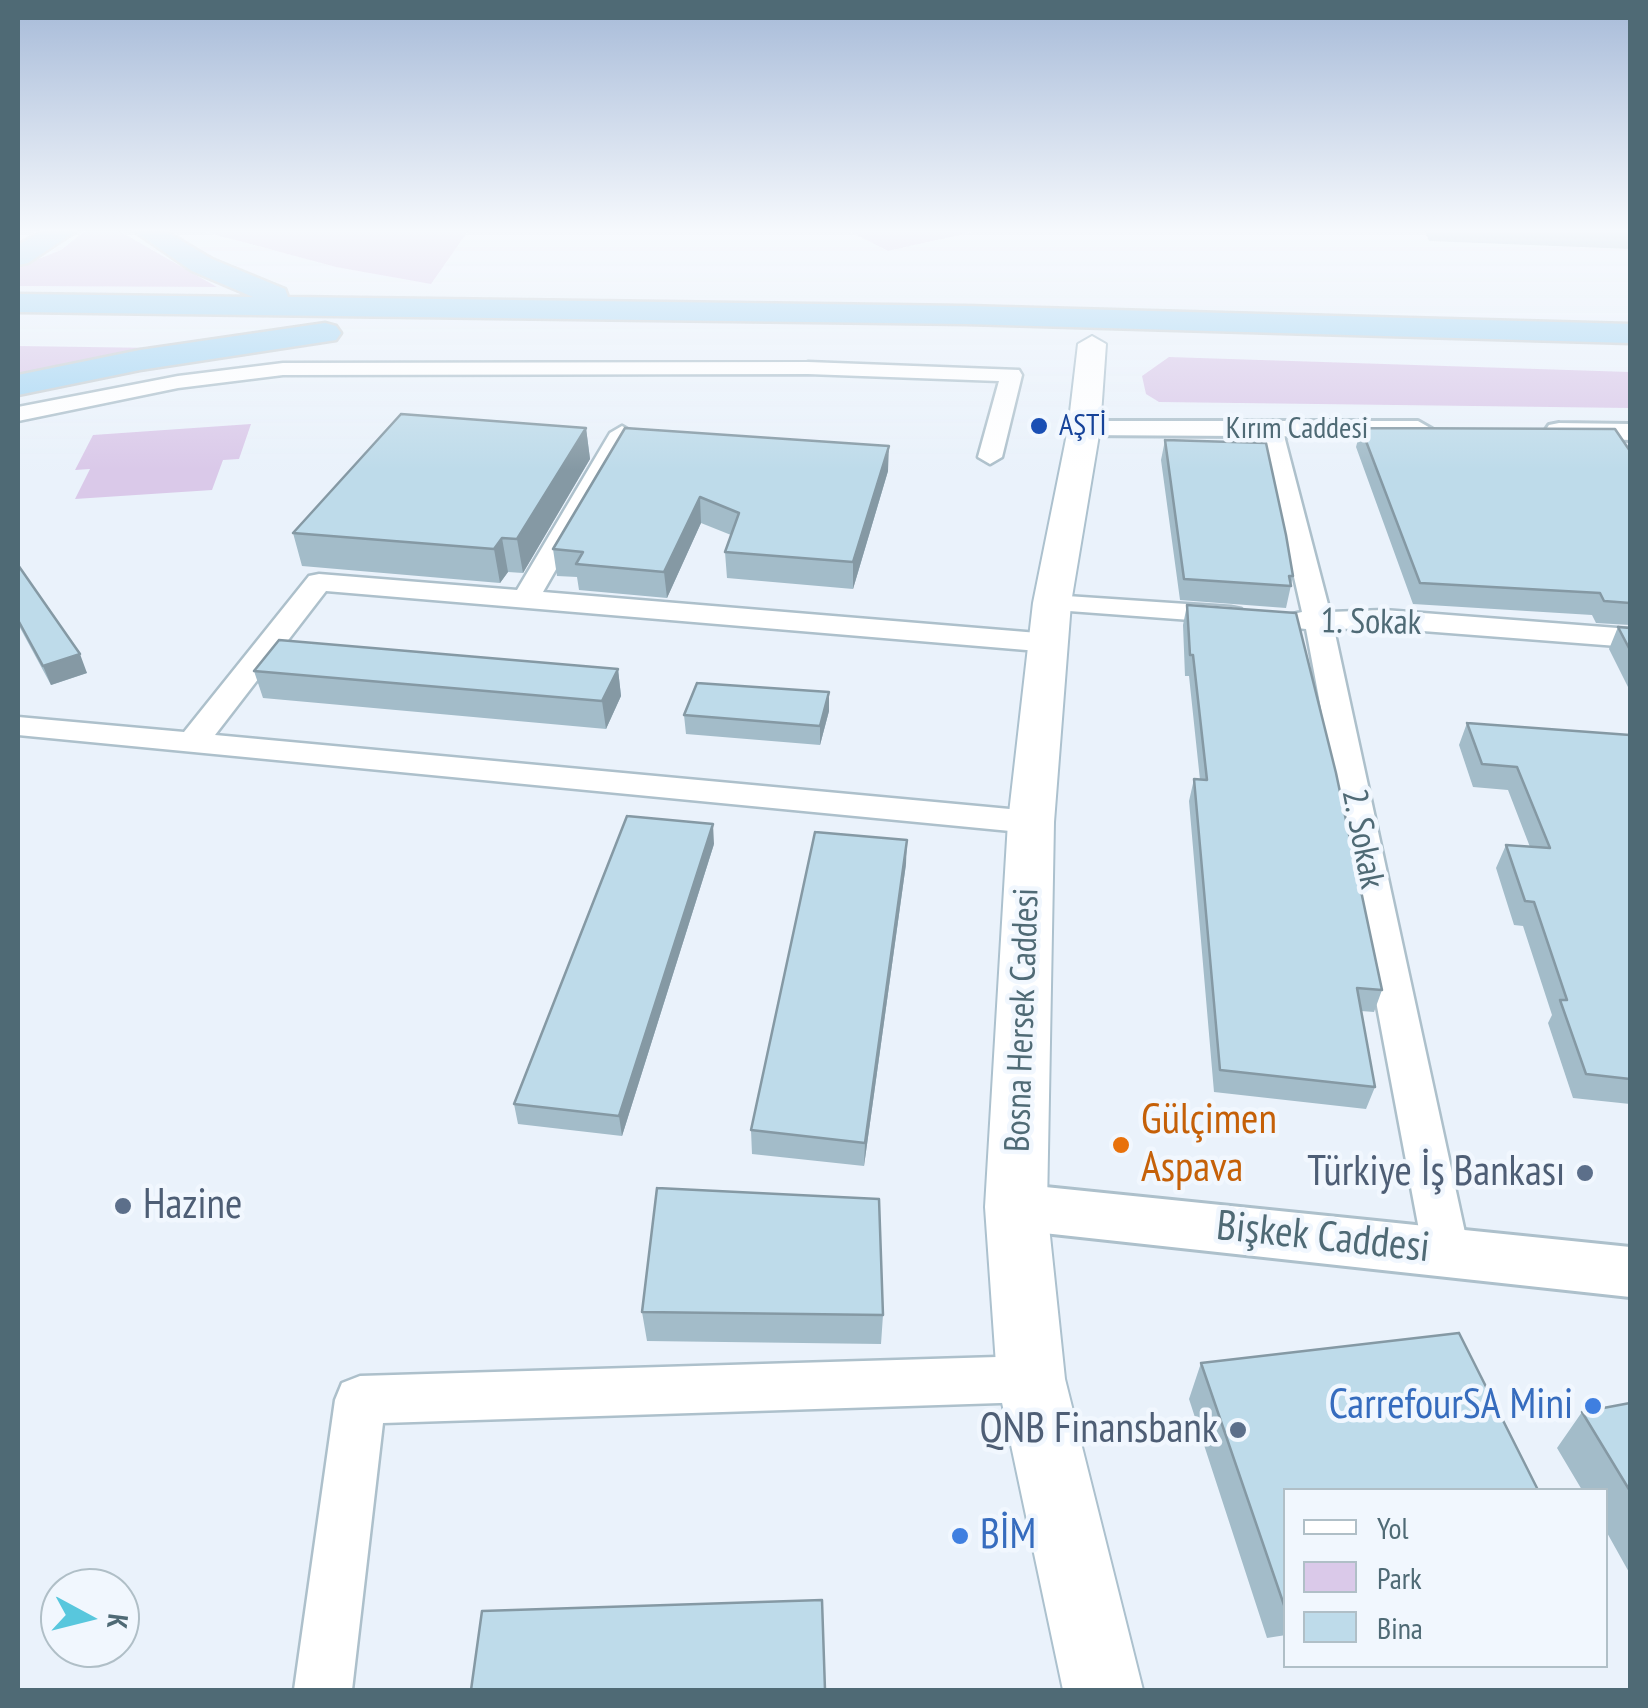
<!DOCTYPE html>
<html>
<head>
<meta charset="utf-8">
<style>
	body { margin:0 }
	#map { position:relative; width:1648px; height:1708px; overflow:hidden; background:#eaf2fb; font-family:"PT Sans Narrow",sans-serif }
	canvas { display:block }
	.frame { position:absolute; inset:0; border:20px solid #4f6a75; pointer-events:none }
	.legend { position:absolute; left:1283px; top:1488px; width:325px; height:180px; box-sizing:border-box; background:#f1f7fe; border:2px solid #b0bfc7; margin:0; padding:12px 18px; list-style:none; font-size:30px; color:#4f6a75 }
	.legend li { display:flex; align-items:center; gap:20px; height:50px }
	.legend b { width:50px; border:2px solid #b0bfc7 }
	.north { position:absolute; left:40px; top:1568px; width:100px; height:100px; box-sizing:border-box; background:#f1f7fe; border:2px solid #b0bfc7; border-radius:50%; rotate:97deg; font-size:28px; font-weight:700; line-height:40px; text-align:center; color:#4f6a75 }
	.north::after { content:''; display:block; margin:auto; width:35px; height:45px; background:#58c7dd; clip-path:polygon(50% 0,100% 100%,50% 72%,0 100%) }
</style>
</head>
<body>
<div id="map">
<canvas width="1648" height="1708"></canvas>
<div class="frame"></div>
<ul class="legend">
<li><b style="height:12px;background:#fff"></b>Yol</li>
<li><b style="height:28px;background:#dac9e9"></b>Park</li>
<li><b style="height:28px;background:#bedbea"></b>Bina</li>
</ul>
<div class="north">K</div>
</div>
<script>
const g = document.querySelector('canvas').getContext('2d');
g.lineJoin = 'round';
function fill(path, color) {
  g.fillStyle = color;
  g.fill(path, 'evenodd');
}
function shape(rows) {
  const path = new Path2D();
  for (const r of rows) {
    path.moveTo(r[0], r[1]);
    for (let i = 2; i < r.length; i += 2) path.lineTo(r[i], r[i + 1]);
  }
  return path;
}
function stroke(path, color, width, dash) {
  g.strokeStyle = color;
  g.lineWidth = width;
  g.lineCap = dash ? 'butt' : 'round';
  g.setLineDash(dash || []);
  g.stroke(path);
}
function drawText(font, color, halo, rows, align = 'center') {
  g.font = font + ' "PT Sans Narrow",sans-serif';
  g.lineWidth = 9;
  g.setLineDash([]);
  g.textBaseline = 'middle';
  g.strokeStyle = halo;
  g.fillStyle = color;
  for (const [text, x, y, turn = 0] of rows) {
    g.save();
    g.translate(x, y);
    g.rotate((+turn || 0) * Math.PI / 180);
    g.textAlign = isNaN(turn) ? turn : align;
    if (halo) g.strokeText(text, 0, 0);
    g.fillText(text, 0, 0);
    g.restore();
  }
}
fill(shape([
	[85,231,119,231,217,287,18,286,18,267,61,250],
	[202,231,468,231,431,284,336,267],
	[849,231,976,231,888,251],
	[18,346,157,348,18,376],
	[1169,357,1630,372,1630,408,1159,402,1146,394,1142,376],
	[251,424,239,459,223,460,212,490,75,499,90,469,75,470,93,435]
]), '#dac9e9');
const minor = shape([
	[808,362,1019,370,1022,375,1002,457,990,464,978,457,999,381,808,374,283,375,178,388,18,421,18,407,178,376,283,363,808,362],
	[1271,421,1282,428,1330,612,1384,610,1630,629,1630,647,1384,628,1334,629,1469,1251,1462,1265,1446,1271,1430,1265,1423,1251,1306,629,1288,627,1284,621,1288,615,1302,612,1260,428,1271,421],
	[622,426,634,433,543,592,1050,634,1060,637,1065,643,1060,649,1050,652,326,591,215,735,1031,811,1043,814,1048,822,1043,830,1031,833,18,735,18,717,184,732,309,576,319,574,517,590,610,433,622,426],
	[1052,595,1231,607,1241,609,1245,615,1241,621,1231,623,1042,609,1038,603,1052,595],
	[1031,1356,1049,1363,1056,1379,1049,1395,1031,1402,383,1423,352,1690,294,1690,335,1400,342,1383,360,1376,1031,1356]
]);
const tertiary = shape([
	[1084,421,1418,421,1432,429,1418,437,1074,435,1070,429,1074,423,1084,421],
	[1559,423,1630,424,1630,440,1549,437,1545,431,1549,425,1559,423],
	[1016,1184,1630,1247,1630,1297,1016,1230,997,1223,989,1207,997,1191,1016,1184]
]);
const secondary = shape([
	[1092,336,1106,344,1100,429,1071,603,1054,822,1047,1207,1065,1379,1143,1690,1063,1690,997,1379,985,1207,1008,822,1033,603,1068,429,1078,344,1092,336]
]);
const trunk = shape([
	[43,231,76,231,28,263,18,265,18,245,43,231],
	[134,231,165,231,212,259,285,289,288,297,966,306,1630,324,1630,343,966,324,18,312,18,294,253,297,192,271,134,231],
	[325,323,336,326,341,333,336,340,140,370,18,395,18,375,140,350,325,323]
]);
stroke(minor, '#adc0cb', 5);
stroke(tertiary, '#adc0cb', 6);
stroke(secondary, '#acc1ce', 4);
stroke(trunk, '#c7cfd3', 5);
fill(minor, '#fff');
fill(tertiary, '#fff');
fill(secondary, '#fff');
fill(trunk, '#a6d6f3');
fill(shape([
	[1405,231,1630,231,1630,249,1429,241,1425,231],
	[586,428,590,459,523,573,508,572,500,583,302,566,293,533],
	[625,428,888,471,853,589,727,578,725,552,731,535,701,523,667,598,579,590,577,577,557,576,553,549],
	[1361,428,1630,451,1630,625,1596,623,1592,615,1413,604,1356,447],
	[1165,440,1293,576,1286,608,1180,600,1161,460],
	[18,565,87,673,51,685,18,624],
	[1187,605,1382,990,1374,1012,1361,1011,1375,1087,1366,1109,1214,1092,1189,801,1194,779,1200,780,1189,676,1185,676,1183,625],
	[1618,627,1630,628,1630,691,1609,649],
	[618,669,621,696,606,729,263,698,254,671],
	[829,711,820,745,686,734,684,715],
	[1467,723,1630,735,1630,1104,1573,1098,1548,1023,1552,1015,1523,926,1514,925,1496,868,1506,845,1530,847,1508,790,1473,787,1459,745],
	[714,844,622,1136,518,1124,514,1104],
	[906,864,864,1166,752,1154,751,1130],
	[642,1312,883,1315,881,1344,647,1341],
	[1201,1363,1286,1490,1286,1635,1267,1638,1189,1399],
	[1630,1403,1630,1574,1606,1531,1606,1490,1582,1490,1557,1448,1582,1412]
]), '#a3bcc9');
fill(shape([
	[586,428,590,459,523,573,517,539],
	[889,446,888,471,853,589,853,562],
	[700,497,701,523,667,598,664,572],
	[502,538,508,572,500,583,494,549],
	[80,654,87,673,51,685,43,666],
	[618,669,621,696,606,729,602,701],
	[829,692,829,711,820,745,820,726],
	[713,824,714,844,622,1136,619,1116],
	[907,840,906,864,864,1166,865,1143]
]), '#8599a4');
const building = shape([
	[401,414,586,428,517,539,502,538,494,549,293,533,401,414],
	[625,428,889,446,853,562,725,552,739,513,700,497,664,572,576,564,583,552,553,549,625,428],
	[1361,428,1615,429,1630,451,1630,603,1604,601,1600,593,1420,583,1361,428],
	[1165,440,1266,443,1286,535,1293,576,1289,576,1291,586,1184,579,1165,440],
	[18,565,80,654,43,666,18,620,18,565],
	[1187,605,1296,613,1336,773,1382,990,1357,988,1375,1087,1220,1070,1194,779,1207,780,1193,655,1190,655,1187,605],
	[1618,627,1630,628,1630,650,1618,627],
	[279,640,618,669,602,701,254,671,279,640],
	[697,683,829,692,820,726,684,715,697,683],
	[1467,723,1630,735,1630,1079,1586,1074,1560,1000,1567,1000,1534,902,1525,901,1506,845,1550,848,1517,767,1482,764,1467,723],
	[627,816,713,824,619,1116,514,1104,627,816],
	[815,832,907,840,865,1143,751,1130,815,832],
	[657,1188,879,1199,883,1315,642,1312,657,1188],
	[1459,1333,1538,1490,1286,1490,1286,1605,1284,1605,1201,1363,1459,1333],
	[1630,1403,1630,1491,1582,1412,1630,1403],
	[822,1600,825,1690,471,1690,482,1611,822,1600]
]);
fill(building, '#bedbea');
stroke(building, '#8599a4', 2.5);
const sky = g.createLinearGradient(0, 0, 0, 470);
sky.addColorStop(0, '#a6bad8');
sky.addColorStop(0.49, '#f6f9fd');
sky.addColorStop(1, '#f6f9fd00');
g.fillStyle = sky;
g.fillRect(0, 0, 1648, 470);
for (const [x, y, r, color] of [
	[1039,426,10,"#1a4fb4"],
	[1121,1145,10,"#e8710a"],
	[1585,1173,10,"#5c6f8a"],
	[123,1206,10,"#5c6f8a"],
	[1593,1406,10,"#3f7fe0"],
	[1238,1430,10,"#5c6f8a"],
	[960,1536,10,"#3f7fe0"]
]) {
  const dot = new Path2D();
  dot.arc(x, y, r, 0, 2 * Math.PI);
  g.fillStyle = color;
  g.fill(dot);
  stroke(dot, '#f1f7fe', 4);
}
drawText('30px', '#164399', '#f1f7fe', [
	["AŞTİ",1059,426]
], 'left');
drawText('30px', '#4f6a75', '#f1f7fe', [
	["Kırım Caddesi",1297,429]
]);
drawText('35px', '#4f6a75', '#f1f7fe', [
	["1. Sokak",1371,623,1],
	["2. Sokak",1362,839,79],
	["Bosna Hersek Caddesi",1023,1020,-88]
]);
drawText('42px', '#c56008', '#f1f7fe', [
	["Gülçimen",1141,1121],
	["Aspava",1141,1169]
], 'left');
drawText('42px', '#4e5e75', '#f1f7fe', [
	["Türkiye İş Bankası",1565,1173],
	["Hazine",143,1206,"left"],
	["QNB Finansbank",1218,1430]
], 'right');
drawText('42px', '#4f6a75', '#f1f7fe', [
	["Bişkek Caddesi",1323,1238,6]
]);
drawText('42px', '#366cbe', '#f1f7fe', [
	["CarrefourSA Mini",1573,1406],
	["BİM",980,1536,"left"]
], 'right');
</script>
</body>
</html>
